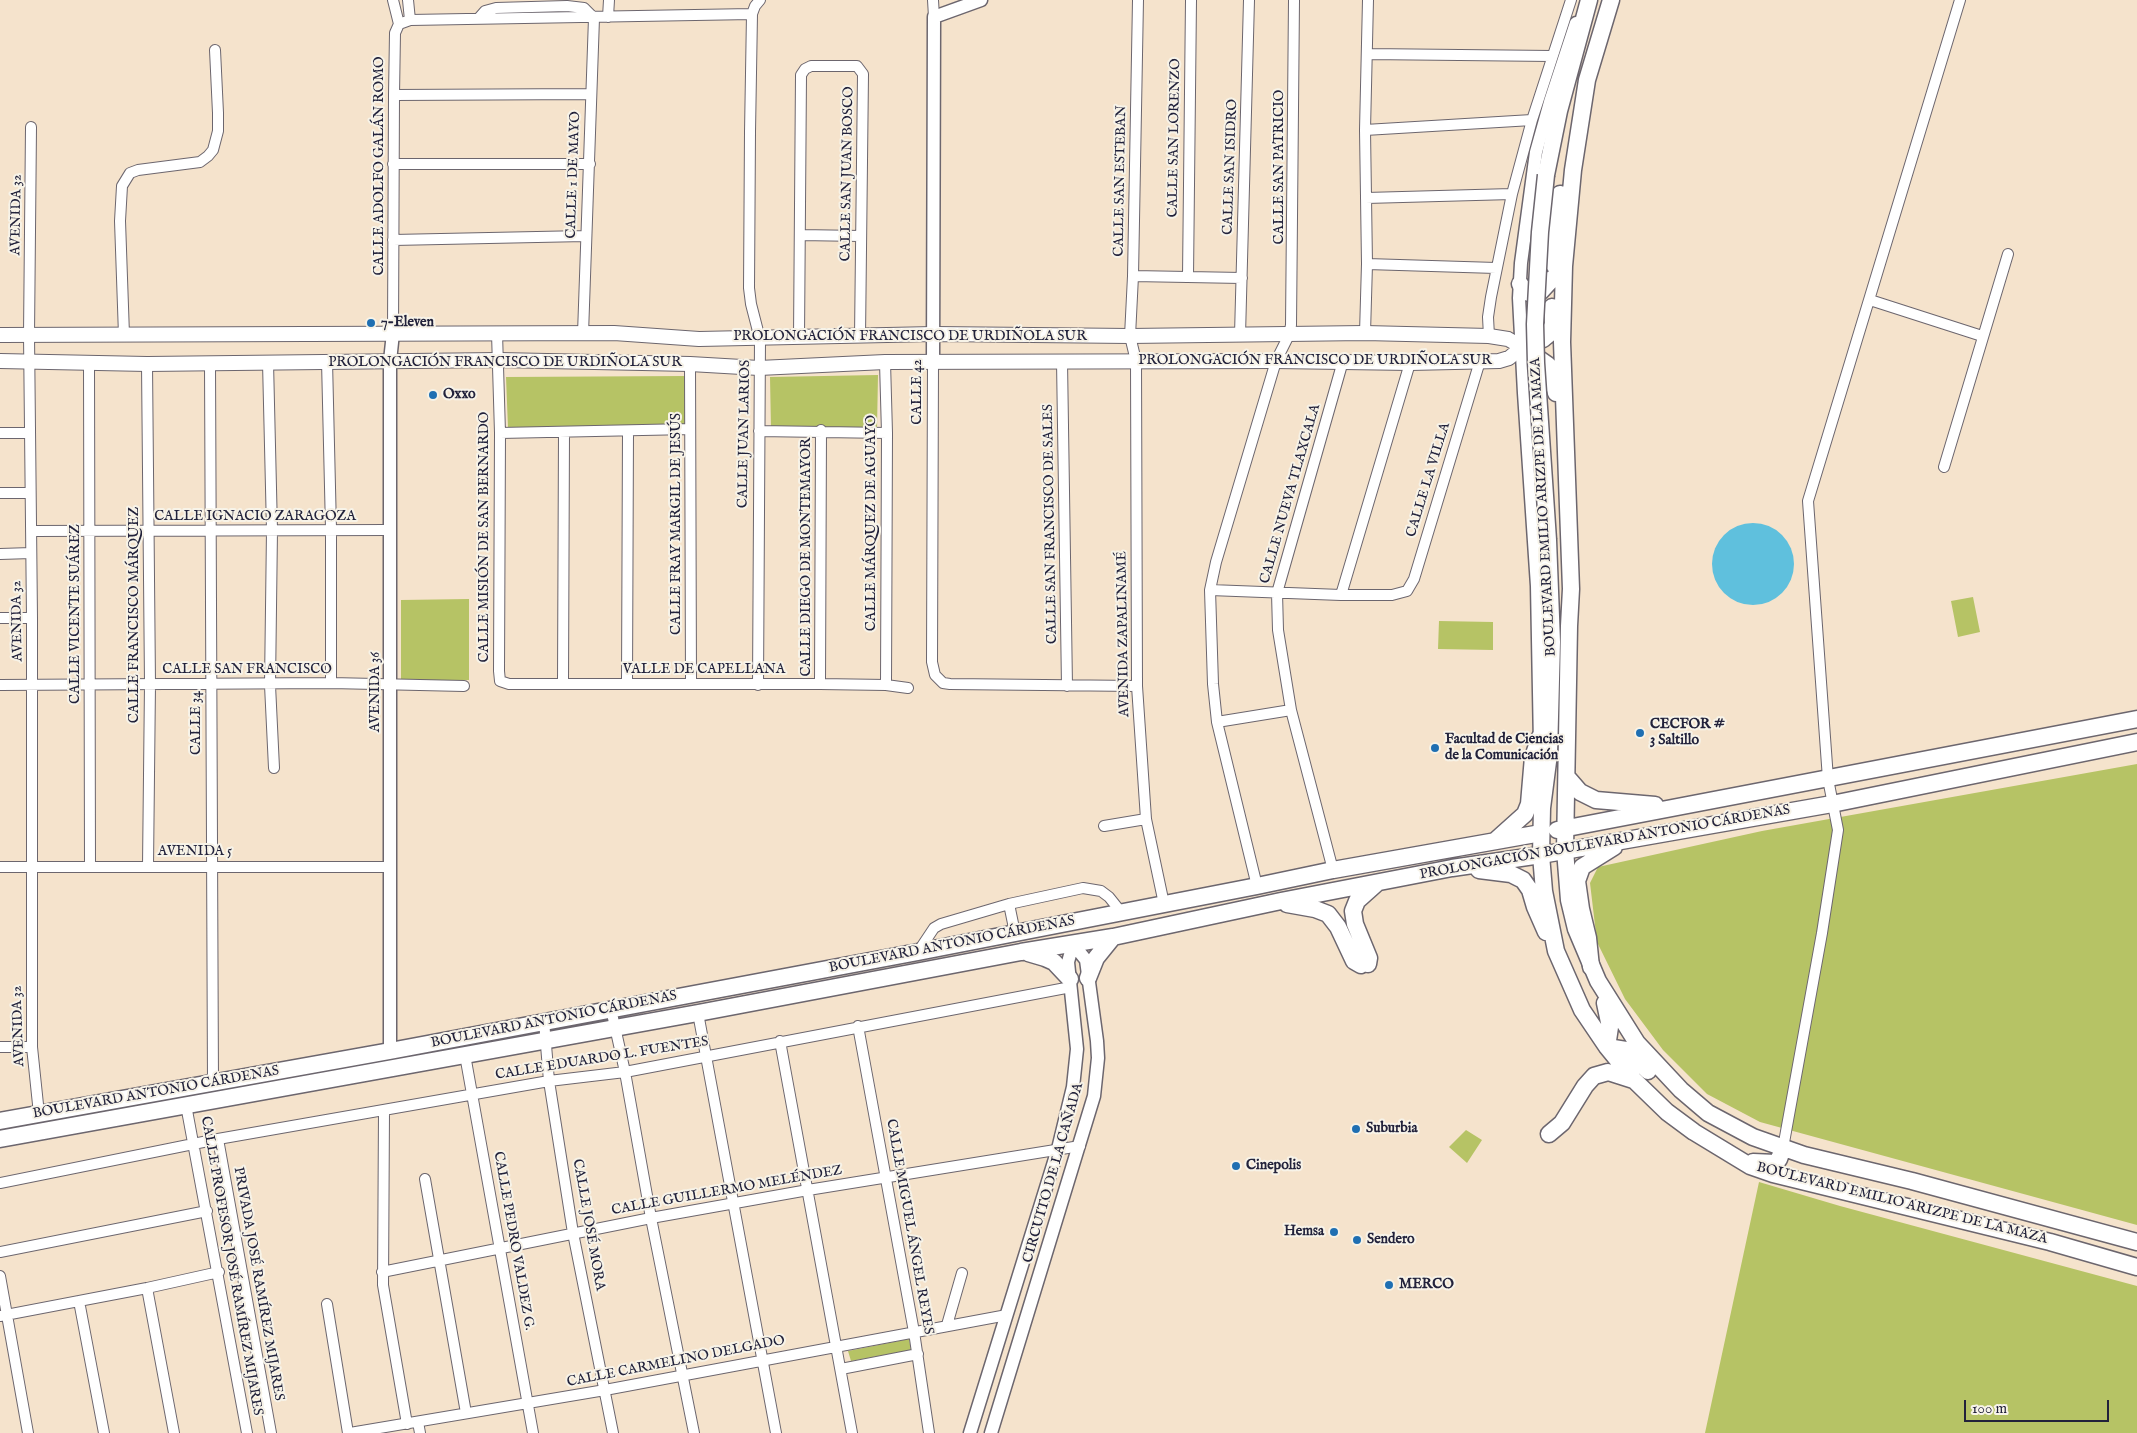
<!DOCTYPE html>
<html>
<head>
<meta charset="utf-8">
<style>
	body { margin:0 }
	#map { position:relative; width:2137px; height:1433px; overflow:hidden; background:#f5e3cc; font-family:"IM FELL English",serif }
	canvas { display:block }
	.scale { position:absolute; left:1964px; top:1400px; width:145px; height:22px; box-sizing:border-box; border:2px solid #22223b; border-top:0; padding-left:6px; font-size:15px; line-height:18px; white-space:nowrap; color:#22223b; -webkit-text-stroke:4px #f7f3e8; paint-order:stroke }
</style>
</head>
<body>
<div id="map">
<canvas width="2137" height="1433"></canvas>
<div class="scale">100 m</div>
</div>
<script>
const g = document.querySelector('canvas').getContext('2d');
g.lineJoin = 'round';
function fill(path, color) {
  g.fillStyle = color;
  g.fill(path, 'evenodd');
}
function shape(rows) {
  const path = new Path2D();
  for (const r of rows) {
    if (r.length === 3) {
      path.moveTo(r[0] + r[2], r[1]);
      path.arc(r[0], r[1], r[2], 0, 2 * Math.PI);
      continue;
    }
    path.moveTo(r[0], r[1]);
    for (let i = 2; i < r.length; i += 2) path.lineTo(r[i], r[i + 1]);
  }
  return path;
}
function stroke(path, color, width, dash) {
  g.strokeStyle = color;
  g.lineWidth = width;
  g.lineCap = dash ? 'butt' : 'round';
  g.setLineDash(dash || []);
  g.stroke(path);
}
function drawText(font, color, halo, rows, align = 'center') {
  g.font = font + ' "IM FELL English",serif';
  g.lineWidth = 4;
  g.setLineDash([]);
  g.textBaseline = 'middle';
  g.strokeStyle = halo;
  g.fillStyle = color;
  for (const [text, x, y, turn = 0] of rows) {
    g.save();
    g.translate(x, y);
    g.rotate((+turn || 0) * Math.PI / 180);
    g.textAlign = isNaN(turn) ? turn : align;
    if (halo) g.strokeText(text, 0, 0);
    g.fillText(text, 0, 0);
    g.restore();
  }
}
fill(shape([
	[878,375,877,429,771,429,770,377],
	[685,376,685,428,508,428,506,377],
	[1973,597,1980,632,1958,637,1951,601],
	[469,599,469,680,401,680,401,600],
	[1439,621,1493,622,1493,650,1438,649],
	[2137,764,2137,1225,1760,1122,1707,1094,1663,1050,1625,999,1597,942,1590,883,1598,867,1762,831],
	[1466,1130,1482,1140,1467,1163,1449,1147],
	[1759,1182,1840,1206,2137,1286,2137,1433,1705,1433],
	[909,1339,911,1350,851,1361,848,1351]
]), '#b6c365');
fill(shape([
	[1753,564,41]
]), '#5fc0dd');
const minor = shape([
	[393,0,399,24,395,33,394,95,393,333],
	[408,0,410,20],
	[933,0,934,17],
	[1138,0,1133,276,1130,336,1136,361,1137,686,1146,819,1164,904],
	[608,17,609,0],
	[478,19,485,11,496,8,567,6,584,8,594,18],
	[399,24,410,20,752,14],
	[1367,54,1552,56],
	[394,95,591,94],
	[31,127,29,335,32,618,32,1047,39,1114],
	[1365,130,1532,120],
	[393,164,590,164],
	[1366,198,1512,194],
	[800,235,861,236],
	[393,240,585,236],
	[1367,264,1496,268],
	[1133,276,1242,278],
	[1188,277,1191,0],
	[1870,300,1982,336],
	[497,333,500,433,499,671,500,681,509,684,820,684,886,685,908,688],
	[1365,333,1367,264,1365,130,1368,0],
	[583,334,594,18],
	[124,335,120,221,122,186,130,173,138,170,200,162,208,156,213,150,218,131,218,113,215,50],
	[1240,335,1249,0],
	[1489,336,1488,317,1491,297,1512,194,1532,120,1571,0],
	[799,337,801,75,805,69,811,66,857,66,863,74,860,337],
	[327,361,331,529,331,683],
	[1062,361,1067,686],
	[268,362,272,530,270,685,274,768],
	[885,362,887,433,886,685],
	[933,362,932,662,935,675,943,683,950,684,1137,686],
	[89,363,90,865],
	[147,364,150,684,148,866],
	[210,364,213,1083],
	[690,364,691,684],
	[759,431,887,433],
	[0,433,29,433],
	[500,433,690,429],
	[1944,467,2008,254],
	[0,493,30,493],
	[31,531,390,530],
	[0,554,31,553],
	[1210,590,1341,595,1392,595,1407,591,1414,579,1480,361],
	[1341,595,1410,363],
	[0,618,32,618],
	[563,683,564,432],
	[627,683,628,431],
	[820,684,821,430],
	[0,685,331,683,464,686],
	[758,685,760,339,751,304,749,288,750,132,752,14,755,6,760,0],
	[1217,722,1291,710],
	[1104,826,1146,819],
	[0,867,391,867],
	[1333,870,1291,710,1278,630,1277,593,1343,361],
	[1257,886,1217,722,1213,684,1210,590,1216,562,1276,361,1289,335,1291,325,1294,0],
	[1009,904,1015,933],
	[918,952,934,928,941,924,1009,904,1083,888,1101,891,1109,897,1121,912],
	[611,1009,625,1072,651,1218,694,1433],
	[698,1013,776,1433],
	[544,1021,549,1081,573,1233,613,1433],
	[858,1026,914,1332,929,1433],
	[780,1041,852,1433],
	[0,1047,32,1047],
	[465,1055,533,1433],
	[186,1105,247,1433],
	[384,1111,383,1285,407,1424],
	[218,1139,271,1433],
	[1783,1148,1822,933,1838,830,1828,779,1808,501,1960,0],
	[425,1179,466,1413],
	[0,1183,218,1139,549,1081,625,1072,1071,987],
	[0,1252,207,1211],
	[382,1272,651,1218,808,1190,1080,1146],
	[0,1276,28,1433],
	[147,1288,174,1433],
	[79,1301,104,1433],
	[327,1304,348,1433],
	[0,1316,147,1288,219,1272],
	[947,1325,962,1273],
	[841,1369,918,1354],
	[418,1422,420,1433],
	[350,1433,605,1390,1007,1315]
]);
const tertiary = shape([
	[933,362,934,17,981,0],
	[1540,745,1537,586,1524,393,1519,298,1521,263,1536,152,1550,102,1576,23],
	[390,1051,390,361,393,333],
	[970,1433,1058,1149,1073,1087,1077,1049,1068,962,1073,944],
	[991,1433,1094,1096,1098,1058,1097,1041,1086,960,1073,944]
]);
const secondary = shape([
	[0,335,614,333,699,339,934,334,1130,336,1365,333,1489,336,1508,339,1522,347,1509,358,1499,361,1410,363,1276,361,885,362,759,368,690,364,499,360,147,364,0,361]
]);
const primary = shape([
	[1496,840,1525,814,1529,804,1533,757,1540,737],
	[1565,850,1569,900,1576,929,1598,981,1637,1043,1681,1090,1708,1113,1753,1137,1804,1155,1912,1181,2137,1242],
	[1479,870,1511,874,1523,880,1530,890,1535,907,1546,932],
	[1287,904,1315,909,1328,914,1338,927,1354,961,1361,965],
	[1028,953,1045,958,1054,962,1070,979],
	[1368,964,1369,958,1355,924,1353,911,1357,901,1376,884],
	[1088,978,1096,958,1113,937],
	[1605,1003,1610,1027,1607,1047],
	[1607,1047,1626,1050,1648,1071],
	[0,1121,390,1051,918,952,1257,886,1333,870,1541,833],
	[1549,1134,1562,1123,1585,1086,1594,1076,1608,1072,1633,1080],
	[0,1139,698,1013,1021,952,1113,937,1281,901,1452,868,1541,855,1544,891,1556,951,1582,1010,1607,1047,1634,1080,1667,1112,1694,1132,1750,1166,1773,1174,2050,1242,2137,1267],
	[1753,1162,1776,1163,1779,1159,1783,1148]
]);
const trunk = shape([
	[1546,175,1559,111,1589,0],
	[1554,265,1555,229,1560,194],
	[1520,284,1526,292,1533,294,1541,291,1553,278],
	[1522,347,1548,365,1556,393],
	[1523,347,1543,339,1549,334,1553,324,1552,307],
	[1548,540,1552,642,1549,754,1542,808,1541,855,1832,804,2137,742],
	[1567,777,1580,792,1596,800,1655,805],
	[1557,830,2137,719],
	[1565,850,1569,626,1571,589,1562,342,1564,266,1573,170,1587,80,1611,0],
	[1591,967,1588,938,1581,909,1577,881,1582,867,1614,847]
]);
stroke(minor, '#6c666e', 12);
stroke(tertiary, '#6c666e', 15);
stroke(secondary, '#6c666e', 16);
stroke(primary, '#6c666e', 19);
stroke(trunk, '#6c666e', 19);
stroke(minor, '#fff', 10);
stroke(tertiary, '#fff', 12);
stroke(secondary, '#fff', 14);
stroke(primary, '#fff', 16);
stroke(trunk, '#fff', 16);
const trunkBridge = shape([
	[1546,175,1540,232,1535,324,1536,363,1548,540]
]);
stroke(trunkBridge, '#6c666e', 19, []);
stroke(trunkBridge, '#fff', 16);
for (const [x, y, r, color] of [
	[371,323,5,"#1f6fb2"],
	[433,395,5,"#1f6fb2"],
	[1640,733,5,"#1f6fb2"],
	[1435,748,5,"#1f6fb2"],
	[1356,1129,5,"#1f6fb2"],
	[1236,1166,5,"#1f6fb2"],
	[1334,1232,5,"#1f6fb2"],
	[1357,1240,5,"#1f6fb2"],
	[1389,1285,5,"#1f6fb2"]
]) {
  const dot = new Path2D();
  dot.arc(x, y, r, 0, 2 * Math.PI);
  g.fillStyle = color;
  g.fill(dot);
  stroke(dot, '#f7f3e8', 2);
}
drawText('14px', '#22223b', '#f7f3e8', [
	["CALLE SAN LORENZO",1175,138,-89],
	["CALLE ADOLFO GALÁN ROMO",380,166,-90],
	["CALLE SAN ISIDRO",1231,167,-88],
	["CALLE SAN PATRICIO",1280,167,-90],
	["CALLE SAN JUAN BOSCO",848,174,-89],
	["CALLE 1 DE MAYO",574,175,-88],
	["CALLE SAN ESTEBAN",1121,181,-89],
	["AVENIDA 32",17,215,-89],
	["PROLONGACIÓN FRANCISCO DE URDIÑOLA SUR",910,337],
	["PROLONGACIÓN FRANCISCO DE URDIÑOLA SUR",1315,361],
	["PROLONGACIÓN FRANCISCO DE URDIÑOLA SUR",505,363],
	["CALLE 42",918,392,-90],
	["CALLE JUAN LARIOS",745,434,-89],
	["CALLE LA VILLA",1429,480,-73],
	["CALLE NUEVA TLAXCALA",1291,494,-74],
	["BOULEVARD EMILIO ARIZPE DE LA MAZA",1544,507,-93],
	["CALLE IGNACIO ZARAGOZA",255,517],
	["CALLE MÁRQUEZ DE AGUAYO",872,523,-90],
	["CALLE FRAY MARGIL DE JESÚS",677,524,-90],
	["CALLE SAN FRANCISCO DE SALES",1051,524,-91],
	["CALLE MISIÓN DE SAN BERNARDO",485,537,-90],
	["CALLE DIEGO DE MONTEMAYOR",807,557,-90],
	["CALLE VICENTE SUÁREZ",76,614,-90],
	["CALLE FRANCISCO MÁRQUEZ",135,615,-90],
	["AVENIDA 32",18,621,-91],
	["AVENIDA ZAPALINAMÉ",1124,634,-91],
	["CALLE SAN FRANCISCO",247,670],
	["VALLE DE CAPELLANA",704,670],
	["AVENIDA 36",376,692,-90],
	["CALLE 34",197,723,-90],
	["PROLONGACIÓN BOULEVARD ANTONIO CÁRDENAS",1605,843,-10],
	["AVENIDA 5",195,852],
	["BOULEVARD ANTONIO CÁRDENAS",952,945,-11],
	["BOULEVARD ANTONIO CÁRDENAS",554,1020,-11],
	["AVENIDA 32",19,1026,-92],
	["CALLE EDUARDO L. FUENTES",602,1059,-9],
	["BOULEVARD ANTONIO CÁRDENAS",156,1093,-10],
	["CIRCUITO DE LA CAÑADA",1054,1173,-74],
	["CALLE GUILLERMO MELÉNDEZ",727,1191,-10],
	["BOULEVARD EMILIO ARIZPE DE LA MAZA",1902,1204,14],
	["CALLE JOSÉ MORA",588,1225,80],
	["CALLE MIGUEL ÁNGEL REYES",909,1227,80],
	["CALLE PEDRO VALDEZ G.",513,1241,80],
	["CALLE PROFESOR JOSÉ RAMÍREZ MIJARES",231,1266,80],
	["PRIVADA JOSÉ RAMÍREZ MIJARES",258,1284,80],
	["CALLE CARMELINO DELGADO",676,1362,-11]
]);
drawText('bold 14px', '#22223b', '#f7f3e8', [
	["7-Eleven",381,323],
	["Oxxo",443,395],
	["CECFOR #",1650,725],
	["3 Saltillo",1650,741],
	["Facultad de Ciencias",1445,740],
	["de la Comunicación",1445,756],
	["Suburbia",1366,1129],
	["Cinepolis",1246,1166],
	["Hemsa",1324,1232,"right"],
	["Sendero",1367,1240],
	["MERCO",1399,1285]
], 'left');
</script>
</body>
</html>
